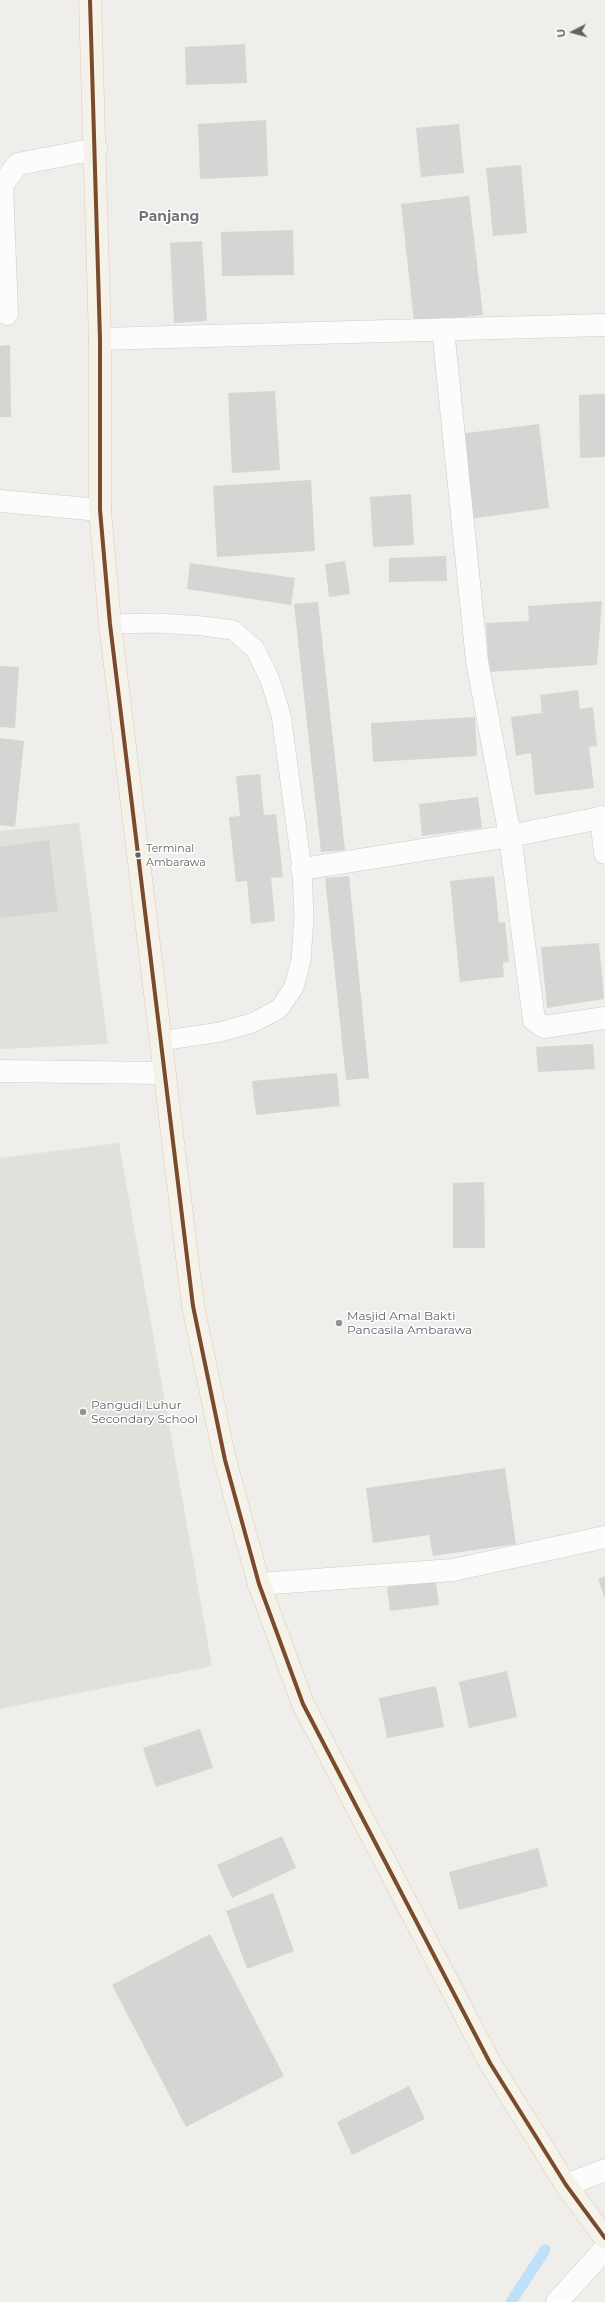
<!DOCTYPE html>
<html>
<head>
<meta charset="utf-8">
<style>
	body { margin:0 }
	#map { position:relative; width:605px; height:2302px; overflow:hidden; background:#efeeea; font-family:Montserrat,sans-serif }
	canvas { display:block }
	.north { position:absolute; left:553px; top:12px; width:40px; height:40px; -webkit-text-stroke:3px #fff; paint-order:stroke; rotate:264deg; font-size:11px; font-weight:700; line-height:16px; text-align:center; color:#5f6368 }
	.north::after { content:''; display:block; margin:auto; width:14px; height:18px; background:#5f6368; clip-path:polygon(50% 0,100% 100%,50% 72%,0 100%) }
</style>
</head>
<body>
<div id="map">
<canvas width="605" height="2302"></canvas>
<div class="north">U</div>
</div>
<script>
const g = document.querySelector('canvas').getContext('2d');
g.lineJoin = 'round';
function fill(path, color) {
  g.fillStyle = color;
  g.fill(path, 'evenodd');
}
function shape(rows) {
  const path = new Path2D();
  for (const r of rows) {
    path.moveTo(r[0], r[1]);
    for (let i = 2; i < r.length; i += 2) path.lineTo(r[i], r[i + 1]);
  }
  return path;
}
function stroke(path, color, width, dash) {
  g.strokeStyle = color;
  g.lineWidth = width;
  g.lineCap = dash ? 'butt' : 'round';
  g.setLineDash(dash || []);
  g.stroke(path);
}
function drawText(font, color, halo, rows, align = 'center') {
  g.font = font + ' Montserrat,sans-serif';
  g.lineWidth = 3;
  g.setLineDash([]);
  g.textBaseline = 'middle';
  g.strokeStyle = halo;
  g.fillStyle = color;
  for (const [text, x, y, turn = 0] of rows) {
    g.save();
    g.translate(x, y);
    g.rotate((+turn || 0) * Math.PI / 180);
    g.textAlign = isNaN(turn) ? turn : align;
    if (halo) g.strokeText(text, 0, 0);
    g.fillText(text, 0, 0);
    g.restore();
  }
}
fill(shape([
	[79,823,108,1044,0,1049,0,831],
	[119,1143,212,1666,0,1709,0,1158]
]), '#e2e0da');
stroke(shape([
	[511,2302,545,2250]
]), '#bfe0f9', 11);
fill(shape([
	[245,44,247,83,186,85,185,47],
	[266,120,268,176,200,179,198,124],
	[459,124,464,173,421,177,416,128],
	[521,165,527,233,493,236,486,168],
	[469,196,483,315,414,322,401,204],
	[293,230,294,275,222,276,221,232],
	[202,241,207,321,174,323,170,243],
	[10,345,11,417,0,417,0,346],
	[275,391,280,470,232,473,228,393],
	[605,394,605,457,580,458,579,395],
	[539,424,549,508,469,519,459,434],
	[311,480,315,551,217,557,213,486],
	[411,494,414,545,373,547,370,497],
	[446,556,447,581,389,582,389,558],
	[345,561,350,594,329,597,325,564],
	[190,563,295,578,291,605,187,589],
	[602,601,597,665,489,672,486,623,529,621,528,606],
	[318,602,345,850,321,852,294,604],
	[0,666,19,667,15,728,0,727],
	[578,690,580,709,593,707,597,746,589,747,594,788,535,795,531,753,516,756,511,717,542,713,540,695],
	[475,717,477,756,373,762,371,723],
	[0,738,24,741,15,827,0,825],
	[260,774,264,815,276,814,283,877,271,878,275,921,251,924,247,881,236,882,229,817,240,816,236,776],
	[478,797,482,828,422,836,419,804],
	[49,840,58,911,0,918,0,847],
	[349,876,369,1078,346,1080,325,878],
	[494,876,499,923,505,922,509,962,503,963,504,977,460,982,450,881],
	[599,943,604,999,547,1008,541,947],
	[593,1044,595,1069,538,1072,536,1047],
	[337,1073,340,1106,256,1115,252,1081],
	[484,1182,485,1248,453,1248,453,1183],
	[505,1468,516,1544,433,1556,429,1535,373,1543,366,1488],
	[605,1576,605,1599,598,1579],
	[436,1582,439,1605,390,1611,387,1587],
	[507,1671,517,1717,469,1728,459,1682],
	[436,1686,444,1727,387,1738,379,1698],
	[200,1729,213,1768,156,1787,143,1748],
	[282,1836,296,1868,232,1898,217,1865],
	[538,1848,548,1886,459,1910,449,1872],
	[273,1893,294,1951,247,1969,226,1911],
	[210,1934,284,2076,186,2127,112,1985],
	[409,2086,425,2119,352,2155,337,2122]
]), '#d6d5d3');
const service = shape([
	[110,624,158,623,203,626,233,630,255,649,270,680,281,715,302,869,304,917,301,960,294,987,279,1009,252,1023,220,1032,160,1041]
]);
const minor = shape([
	[7,314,2,185,18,164,96,149],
	[443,329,477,661,510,836,534,1020,544,1027,605,1018],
	[100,339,605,325],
	[0,501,100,510],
	[601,817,605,853],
	[302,869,510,836,605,817],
	[0,1071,164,1073],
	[259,1584,453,1570,605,1537],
	[566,2185,605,2170],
	[557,2302,605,2249]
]);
const primary = shape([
	[90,0,100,339,100,510,110,624,193,1306,225,1460,259,1584,303,1704,490,2063,566,2185,605,2238]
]);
stroke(service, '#cbcccc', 20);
stroke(minor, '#cbcccc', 23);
stroke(primary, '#d7ceb8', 23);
stroke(service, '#fdfcfc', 19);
stroke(minor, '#fdfcfc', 22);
stroke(primary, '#f4f2e9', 22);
stroke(shape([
	[90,0,100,339,100,510,110,624,193,1306,225,1460,259,1584,303,1704,490,2063,566,2185,605,2238]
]), '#7a4b2a', 4);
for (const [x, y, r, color] of [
	[138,855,3.5,"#5f6368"],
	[339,1323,4,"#919496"],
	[83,1412,4,"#919496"]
]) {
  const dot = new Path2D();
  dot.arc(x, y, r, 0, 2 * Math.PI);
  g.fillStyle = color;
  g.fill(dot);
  stroke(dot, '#fff', 1.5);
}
drawText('11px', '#5f6368', '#fff', [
	["Terminal",146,849],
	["Ambarawa",146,863]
], 'left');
drawText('12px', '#5f6368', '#fff', [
	["Masjid Amal Bakti",347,1316],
	["Pancasila Ambarawa",347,1330],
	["Pangudi Luhur",91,1405],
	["Secondary School",91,1419]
], 'left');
drawText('bold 14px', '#70757a', '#fff', [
	["Panjang",169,217]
]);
</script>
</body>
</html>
